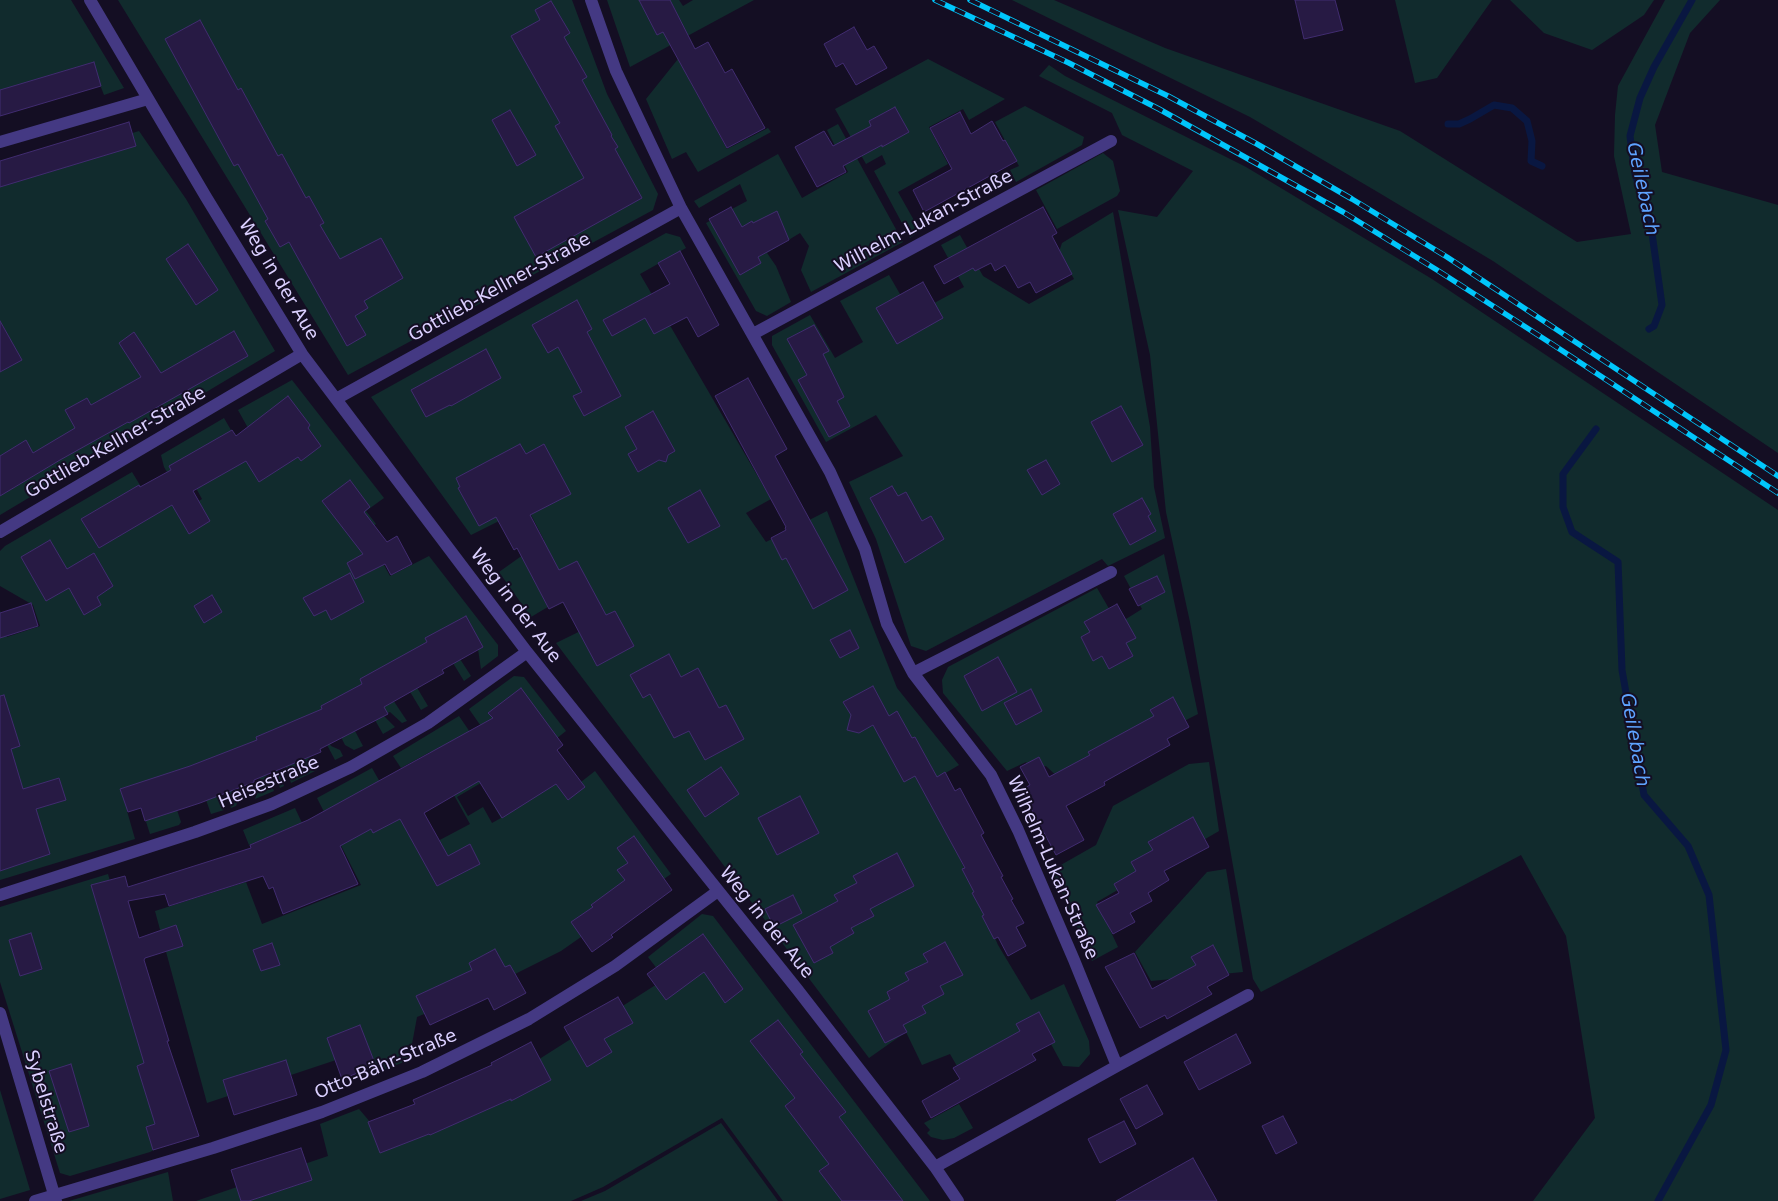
<!DOCTYPE html>
<html>
<head>
<meta charset="utf-8">
<style>
	body { margin:0 }
	canvas { display:block; background:#140e23 }
</style>
</head>
<body>
<canvas width="1778" height="1201"></canvas>
<script>
const g = document.querySelector('canvas').getContext('2d');
g.lineJoin = 'round';
function fill(path, color) {
  g.fillStyle = color;
  g.fill(path, 'evenodd');
}
function shape(rows) {
  const path = new Path2D();
  for (const r of rows) {
    path.moveTo(r[0], r[1]);
    for (let i = 2; i < r.length; i += 2) path.lineTo(r[i], r[i + 1]);
  }
  return path;
}
function stroke(path, color, width, dash) {
  g.strokeStyle = color;
  g.lineWidth = width;
  g.lineCap = dash ? 'butt' : 'round';
  g.setLineDash(dash || []);
  g.stroke(path);
}
function drawText(font, color, halo, rows, align = 'center') {
  g.font = font + ' "DejaVu Sans",sans-serif';
  g.lineWidth = 4;
  g.setLineDash([]);
  g.textBaseline = 'middle';
  g.strokeStyle = halo;
  g.fillStyle = color;
  for (const [text, x, y, turn = 0] of rows) {
    g.save();
    g.translate(x, y);
    g.rotate((+turn || 0) * Math.PI / 180);
    g.textAlign = isNaN(turn) ? turn : align;
    if (halo) g.strokeText(text, 0, 0);
    g.fillText(text, 0, 0);
    g.restore();
  }
}
fill(shape([
	[0,0,71,0,124,88,104,95,97,77,0,106],
	[118,0,572,0,607,94,658,194,653,210,348,375],
	[607,0,679,0,683,6,693,0,754,0,630,67],
	[1012,0,1054,0,1165,48,1400,131,1577,242,1631,234,1614,156,1615,115,1618,86,1665,0,1720,0,1690,33,1655,125,1662,172,1778,205,1778,453,1493,261,1376,191,1250,117],
	[1395,0,1492,0,1437,78,1415,83],
	[1510,0,1654,0,1644,15,1592,50,1544,33],
	[678,59,727,149,768,128,771,132,698,172,686,152,672,159,646,99],
	[928,59,1005,99,969,120,963,109,929,127,948,164,898,192,920,231,910,238,874,171,886,164,882,155,866,164,835,109],
	[1049,65,1065,76,1246,167,1432,279,1778,510,1778,1201,1533,1201,1595,1118,1566,936,1521,855,1261,992,1253,979,1190,622,1166,512,1150,355,1118,210,1157,217,1193,171,1122,135,1112,113,1039,76],
	[1025,106,1084,137,1082,145,1016,182,1010,170,1019,166,995,122],
	[838,124,903,242,811,292,801,270,809,246,800,233,767,253,776,266,791,302,767,316,756,311,706,223,747,201,740,184,699,208,694,201,778,154,802,198,848,172,827,130],
	[139,131,186,199,275,351,0,515,0,175],
	[1103,153,1113,161,1120,191,1117,196,1057,229,1036,190],
	[1113,212,1150,427,1154,487,1165,538,1108,566,1102,559,926,651,911,646,876,539,849,482,903,456,876,415,826,442,772,345,772,336,810,315,835,358,863,342,840,301,889,275,912,315,964,287,941,245,960,235,983,276,1029,304,1074,279,1059,252,1062,243],
	[666,233,680,237,686,248,640,274,771,499,746,513,766,542,827,511,897,688,959,765,927,784,998,945,1031,1000,1064,984,1089,1041,1090,1054,1079,1067,1063,1066,1051,1044,968,1085,950,1054,922,1065,906,1032,869,1058,556,643,603,620,583,586,531,617,499,572,544,540,527,507,471,535,371,397],
	[292,380,384,498,366,511,376,524,368,530,374,547,390,576,429,556,498,645,498,656,481,669,478,649,460,659,471,676,464,681,453,663,416,686,428,706,421,710,409,690,393,700,407,721,402,723,390,712,383,715,395,727,383,734,375,720,355,731,363,746,354,750,345,745,341,737,329,742,331,746,340,750,343,756,335,760,326,743,308,753,317,770,291,783,285,764,277,768,284,786,280,788,272,769,265,772,274,791,255,799,261,782,258,775,234,784,239,799,236,806,231,808,224,791,216,793,224,810,211,814,205,797,176,807,181,822,179,825,150,834,141,806,127,811,135,839,0,880,0,610,7,637,40,626,33,605,0,586,0,551,5,546,132,472,154,508,169,500,178,514,202,499,196,488,181,496,164,467,161,455,224,418,250,463,263,455,238,410],
	[1164,554,1198,714,1063,782,1046,766,1031,771,1026,762,1007,771,943,693,942,680,948,667,1097,588,1118,624,1142,609,1124,576],
	[514,676,524,677,566,731,542,750,572,789,595,771,671,874,561,951,495,984,417,1017,409,1060,381,1071,357,1053,207,1103,155,911,246,882,262,924,361,885,317,798,372,768,419,851,470,824,430,752,401,768,393,756,459,716,498,773,457,797,468,816,483,807,492,823,501,818,491,801,520,782,469,709],
	[1209,762,1219,831,1097,902,1118,947,1092,961,1052,870,1096,845,1113,806,1189,764],
	[295,808,302,823,249,845,243,830],
	[1226,869,1243,972,1151,981,1135,952,1207,872],
	[108,874,180,1137,150,1152,70,1176,60,1173,0,982,0,907],
	[702,914,713,916,930,1201,783,1201,722,1118,603,1187,571,1201,196,1201,328,1156,320,1124,359,1109,382,1136,519,1072,665,979,648,957],
	[0,1090,30,1190,0,1199],
	[959,1104,973,1128,954,1138,943,1140,931,1137,927,1133,930,1130,924,1123],
	[721,1123,778,1201,581,1201,605,1191],
	[168,1172,173,1201,69,1201]
]), '#112b2d');
stroke(shape([
	[1448,124,1459,124,1470,119,1494,105,1512,108,1527,121,1532,141,1531,161,1542,166],
	[1649,329,1654,326,1662,305,1651,226,1635,174,1630,136,1640,98,1654,67,1692,0],
	[1596,429,1563,474,1563,507,1572,532,1618,562,1622,670,1644,795,1688,846,1709,895,1726,1050,1711,1105,1658,1201]
]), '#091741', 7);
const building = shape([
	[639,0,670,0,695,49,708,42,725,73,732,69,765,128,727,148,663,32,657,35,639,0],
	[1295,0,1335,0,1343,30,1304,39,1295,0],
	[551,1,570,33,564,37,587,77,582,80,612,135,611,136,618,147,615,149,642,198,536,257,514,217,584,178,555,126,560,123,511,36,540,20,535,10,551,1],
	[200,20,238,90,241,88,278,156,282,154,306,198,309,196,324,223,320,225,340,259,381,238,403,278,364,301,368,308,355,316,366,335,347,346,289,242,280,247,265,221,268,219,238,164,234,166,165,39,200,20],
	[854,27,867,50,874,46,887,68,856,85,843,63,836,67,824,44,854,27],
	[94,62,101,86,0,116,0,90,94,62],
	[895,107,909,132,882,147,882,145,843,166,846,172,817,187,795,147,824,131,833,146,871,126,869,121,895,107],
	[510,110,536,155,517,166,492,120,510,110],
	[960,112,971,134,992,121,1003,141,1005,140,1017,161,924,212,913,190,952,169,930,128,960,112],
	[129,122,136,146,0,187,0,161,129,122],
	[731,207,742,227,752,221,753,223,777,211,789,240,758,257,761,263,740,275,709,219,731,207],
	[1043,207,1057,233,1052,236,1072,274,1036,293,1030,282,1018,288,1005,265,995,271,991,263,975,271,973,268,944,284,934,266,1043,207],
	[188,244,218,290,196,305,166,259,188,244],
	[680,251,719,325,698,337,687,317,654,334,645,318,612,336,603,320,670,284,658,263,680,251],
	[923,282,943,318,897,344,876,308,923,282],
	[577,300,592,329,587,332,621,396,584,416,573,396,582,392,558,347,548,353,532,325,577,300],
	[0,321,22,360,0,372,0,321],
	[814,325,829,351,823,354,844,397,837,401,850,426,829,437,798,380,807,375,787,339,814,325],
	[234,331,248,356,129,423,128,422,60,460,0,496,0,456,26,440,33,453,75,428,65,410,87,398,91,405,141,377,119,343,134,332,161,373,234,331],
	[486,349,501,378,451,406,450,405,426,417,411,390,486,349],
	[748,378,787,449,775,456,848,590,813,609,786,558,782,560,771,538,786,530,785,528,786,527,715,396,748,378],
	[288,396,310,425,308,428,321,446,301,461,298,457,259,482,246,461,193,491,210,521,189,534,172,505,99,548,81,519,139,485,140,487,171,470,169,466,232,430,236,436,288,396],
	[1121,406,1143,445,1112,462,1091,422,1121,406],
	[653,411,675,451,668,455,666,462,659,460,638,472,628,454,637,449,625,427,653,411],
	[520,444,526,454,544,444,571,494,530,515,559,570,577,561,606,615,615,611,634,646,597,666,563,602,549,609,517,548,514,550,496,517,479,526,458,488,460,487,456,478,520,444],
	[1046,460,1060,484,1042,495,1027,470,1046,460],
	[350,480,370,507,364,512,387,542,397,536,412,564,391,575,385,564,355,579,347,563,363,554,322,501,350,480],
	[892,486,898,496,906,492,922,521,931,516,944,539,905,563,870,498,892,486],
	[700,490,720,526,688,543,668,508,700,490],
	[1142,498,1151,514,1148,516,1156,531,1130,545,1113,514,1142,498],
	[50,540,67,569,94,553,113,586,97,597,101,605,84,615,69,588,46,601,21,557,50,540],
	[350,573,364,602,331,620,326,610,314,616,303,598,350,573],
	[1157,576,1165,592,1138,606,1129,589,1157,576],
	[212,595,222,612,204,623,194,606,212,595],
	[31,603,38,626,0,638,0,613,31,603],
	[1117,604,1136,638,1126,643,1133,656,1109,669,1102,656,1093,661,1081,637,1090,632,1084,622,1117,604],
	[466,616,483,647,442,670,444,673,384,707,388,714,320,749,321,752,254,780,254,782,200,803,145,821,141,808,128,812,120,789,190,766,257,740,256,737,322,709,321,706,362,684,360,679,427,642,425,638,466,616],
	[850,630,859,648,840,658,830,640,850,630],
	[669,654,681,677,698,668,719,708,726,705,744,739,705,760,689,731,674,738,650,694,643,698,630,675,669,654],
	[998,657,1017,692,982,711,964,676,998,657],
	[873,686,889,716,897,711,912,738,915,737,937,777,945,772,955,791,960,788,984,833,981,835,1003,876,1001,877,1013,899,1011,900,1024,923,1016,927,1026,946,1008,956,998,937,994,939,982,916,984,915,972,893,974,892,962,869,965,868,915,776,904,782,873,725,859,733,847,730,851,715,843,702,873,686],
	[521,688,563,745,557,750,585,787,568,800,556,784,502,818,479,781,424,813,448,856,470,844,480,864,437,886,400,819,373,833,371,829,340,846,358,884,283,914,273,887,269,889,263,876,169,906,165,894,128,901,139,938,176,925,183,946,145,958,144,960,169,1041,167,1041,199,1136,153,1150,146,1127,155,1124,137,1066,144,1063,91,885,125,876,128,887,251,848,250,845,308,820,493,718,488,713,521,688],
	[1031,689,1042,711,1016,725,1004,703,1031,689],
	[4,695,20,746,11,749,23,789,59,778,66,800,36,809,50,854,0,871,0,696,4,695],
	[1173,697,1189,727,1167,739,1170,745,1104,782,1105,785,1066,806,1084,840,1056,855,1021,790,1030,785,1020,767,1039,757,1049,777,1090,755,1088,752,1154,716,1150,710,1173,697],
	[721,767,739,794,705,817,687,790,721,767],
	[800,796,819,833,777,855,758,818,800,796],
	[1193,817,1209,847,1164,871,1169,880,1148,893,1152,901,1130,913,1135,922,1113,934,1096,905,1119,893,1114,884,1136,871,1131,862,1153,850,1148,842,1193,817],
	[634,836,672,890,611,935,613,937,592,952,571,922,593,907,591,905,625,880,617,870,628,863,617,848,634,836],
	[897,853,914,886,870,909,874,916,851,928,854,933,830,947,833,953,814,963,793,925,838,901,834,895,857,883,853,876,897,853],
	[793,895,802,913,774,927,765,909,793,895],
	[31,933,42,969,20,976,9,940,31,933],
	[703,934,743,989,725,1003,704,972,666,1000,647,974,703,934],
	[945,942,963,975,940,986,944,994,922,1006,926,1013,903,1025,907,1032,885,1043,868,1011,890,999,887,992,909,980,905,973,928,962,923,954,945,942],
	[272,943,280,965,261,971,253,950,272,943],
	[1213,945,1229,975,1207,987,1212,994,1167,1019,1165,1015,1140,1028,1105,967,1134,953,1152,989,1196,965,1191,957,1213,945],
	[495,949,505,967,510,965,526,993,494,1010,488,998,430,1025,416,996,472,970,469,963,495,949],
	[618,997,633,1023,604,1039,612,1052,587,1067,564,1027,618,997],
	[1039,1012,1055,1042,1032,1054,1036,1060,931,1118,922,1101,960,1079,953,1068,1020,1031,1016,1024,1039,1012],
	[778,1020,803,1052,800,1054,846,1112,839,1117,903,1201,842,1201,819,1171,829,1164,785,1106,795,1098,750,1041,778,1020],
	[360,1025,376,1066,342,1079,327,1038,360,1025],
	[1236,1034,1251,1063,1199,1090,1184,1062,1236,1034],
	[531,1042,551,1080,511,1101,511,1099,430,1135,429,1134,380,1153,368,1122,415,1104,413,1100,492,1065,491,1063,531,1042],
	[286,1060,297,1095,234,1115,223,1080,286,1060],
	[71,1064,89,1126,69,1132,49,1071,71,1064],
	[1147,1085,1163,1114,1136,1129,1120,1099,1147,1085],
	[1283,1116,1297,1143,1276,1154,1262,1126,1283,1116],
	[1124,1121,1136,1144,1100,1163,1088,1139,1124,1121],
	[301,1148,312,1180,249,1201,241,1201,231,1170,301,1148],
	[1193,1158,1217,1201,1116,1201,1175,1168,1193,1158]
]);
fill(building, '#271a44');
stroke(building, '#412c70', 1);
stroke(shape([
	[90,0,206,197,302,354,527,652,797,989,935,1167,958,1201],
	[591,0,616,71,681,208,830,472,865,549,887,624,913,673,991,775,1018,830,1074,960,1117,1066,935,1167],
	[0,142,148,99],
	[753,334,1111,141],
	[336,399,681,208],
	[0,532,302,354],
	[913,673,1111,572],
	[0,895,195,832,272,804,351,767,428,723,527,652],
	[0,1013,56,1201],
	[1117,1066,1248,995],
	[35,1201,213,1148,322,1112,422,1072,529,1019,615,966,718,891]
]), '#443983', 12);
const rail = shape([
	[935,0,1069,63,1159,109,1343,212,1437,270,1552,344,1778,493],
	[970,0,1168,96,1257,144,1352,199,1447,257,1778,476]
]);
stroke(rail, '#00c6fb', 5.5);
stroke(rail, '#140e23', 4, [11]);
drawText('18px', '#dbd0ff', '#140e23', [
	["Wilhelm-Lukan-Straße",924,222,-28],
	["Weg in der Aue",278,280,59],
	["Gottlieb-Kellner-Straße",500,288,-29],
	["Gottlieb-Kellner-Straße",116,443,-30],
	["Weg in der Aue",515,606,53],
	["Heisestraße",269,783,-23],
	["Wilhelm-Lukan-Straße",1052,868,66],
	["Weg in der Aue",766,923,51],
	["Otto-Bähr-Straße",386,1065,-23],
	["Sybelstraße",45,1102,73]
]);
drawText('italic 19px', '#5ea3ff', '#140e23', [
	["Geilebach",1642,189,78],
	["Geilebach",1634,740,80]
]);
</script>
</body>
</html>
